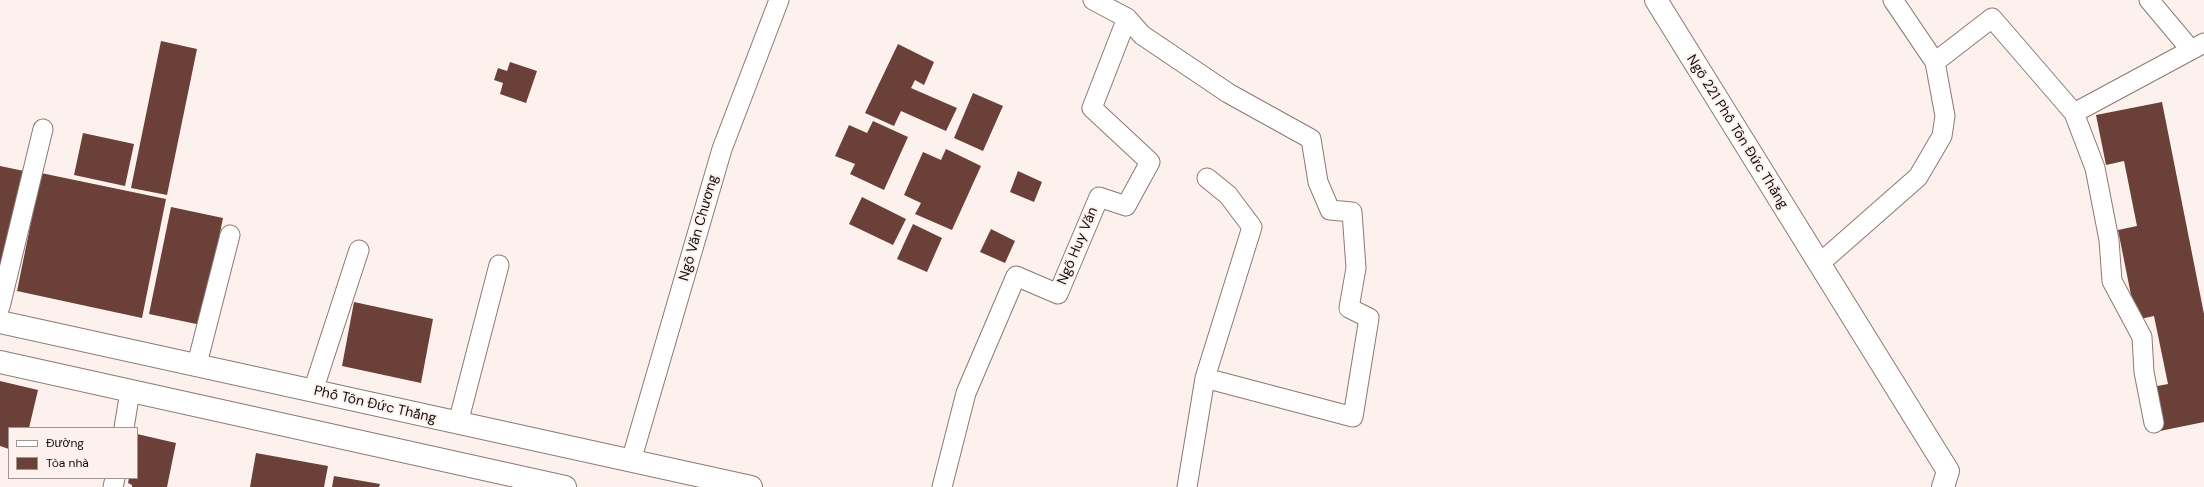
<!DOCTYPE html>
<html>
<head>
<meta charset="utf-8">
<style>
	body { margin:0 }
	#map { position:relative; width:2204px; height:487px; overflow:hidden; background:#fdf1ee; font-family:"DM Sans",sans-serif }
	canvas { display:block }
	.legend { position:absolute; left:8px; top:427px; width:130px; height:52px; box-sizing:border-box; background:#fdf1ee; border:1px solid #9f9593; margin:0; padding:5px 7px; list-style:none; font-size:12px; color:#120c0b }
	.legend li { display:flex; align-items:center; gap:8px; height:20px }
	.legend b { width:20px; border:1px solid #9f9593 }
</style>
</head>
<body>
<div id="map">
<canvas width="2204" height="487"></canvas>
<ul class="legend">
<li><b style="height:5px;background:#fff"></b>Đường</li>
<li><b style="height:11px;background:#6a4038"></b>Tòa nhà</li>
</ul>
</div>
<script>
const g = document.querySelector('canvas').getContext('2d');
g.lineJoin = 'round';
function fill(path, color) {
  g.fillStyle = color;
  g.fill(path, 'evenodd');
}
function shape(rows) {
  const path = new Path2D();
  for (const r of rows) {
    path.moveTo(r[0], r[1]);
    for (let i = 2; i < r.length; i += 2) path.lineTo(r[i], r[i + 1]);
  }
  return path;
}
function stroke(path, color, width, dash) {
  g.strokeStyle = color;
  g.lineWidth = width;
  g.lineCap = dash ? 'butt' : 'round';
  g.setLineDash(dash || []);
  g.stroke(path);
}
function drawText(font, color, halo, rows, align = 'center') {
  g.font = font + ' "DM Sans",sans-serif';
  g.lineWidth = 4;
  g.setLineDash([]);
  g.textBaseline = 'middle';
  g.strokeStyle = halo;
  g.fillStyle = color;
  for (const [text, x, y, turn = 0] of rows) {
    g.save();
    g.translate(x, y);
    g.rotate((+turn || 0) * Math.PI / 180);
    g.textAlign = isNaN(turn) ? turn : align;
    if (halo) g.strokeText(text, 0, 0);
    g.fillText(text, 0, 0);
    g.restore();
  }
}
fill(shape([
	[161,41,197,49,167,195,131,188],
	[898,44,934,62,924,85,915,80,911,88,957,108,946,131,901,111,894,126,865,113],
	[510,62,537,71,526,103,500,94,503,83,494,80,498,68,507,71],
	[973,93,1003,106,983,151,954,138],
	[2162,102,2204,314,2204,422,2160,431,2152,387,2168,384,2154,316,2136,320,2118,230,2137,226,2124,161,2106,165,2096,115],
	[873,121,908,137,884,190,850,174,855,164,835,156,849,125,867,133],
	[83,133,134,144,125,186,74,175],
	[946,149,981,166,952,230,915,214,921,203,904,195,923,152,941,160],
	[0,166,24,171,0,283],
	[1018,171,1042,182,1034,202,1010,192],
	[41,173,166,199,142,318,17,291],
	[862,197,906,219,893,245,849,224],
	[171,207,223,218,201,325,149,314],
	[913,224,942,238,927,272,897,259],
	[991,229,1015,241,1005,263,980,252],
	[354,302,433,319,421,383,342,366],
	[0,381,38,390,29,428,9,428,9,449,0,446],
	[137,434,176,443,167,487,132,487,132,485,128,483,129,478,137,478],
	[256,453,328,466,324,487,250,487],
	[334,476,380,484,379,487,332,487]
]), '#6a4038');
const service = shape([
	[2149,0,2191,50],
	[1127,18,1142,35,1228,93,1311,139,1318,182,1330,210,1352,212,1356,268,1349,308,1369,318,1353,417,1205,378],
	[1935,62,1992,18,2074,113,2095,168,2109,240,2112,281,2142,337,2144,372,2154,423],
	[2074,113,2204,43],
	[1819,264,1918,177,1942,136,1945,116,1935,62,1893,0],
	[0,307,43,129],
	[197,364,230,235],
	[313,391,359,250],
	[458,423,499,265],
	[124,428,130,391],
	[631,461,722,149,779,0],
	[113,487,115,478],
	[942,487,966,393,1016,276,1058,294,1099,197,1126,206,1150,162,1092,108,1127,18,1093,0],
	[1187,487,1205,378,1252,227,1228,195,1207,178]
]);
const minor = shape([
	[1656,0,1948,471,1943,487]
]);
const secondary = shape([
	[0,322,751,487],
	[0,362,565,487]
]);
stroke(service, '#8b7975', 21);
stroke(minor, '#8b7975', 24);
stroke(secondary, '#8b7975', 24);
stroke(service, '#fff', 19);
stroke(minor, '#fff', 22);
stroke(secondary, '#fff', 22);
drawText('14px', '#120c0b', '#fdf1ee', [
	["Ngõ 221 Phố Tôn Đức Thắng",1737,132,58],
	["Ngõ Văn Chương",699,228,-74],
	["Ngõ Huy Văn",1078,246,-67],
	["Phố Tôn Đức Thắng",375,405,13]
]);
</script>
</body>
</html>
